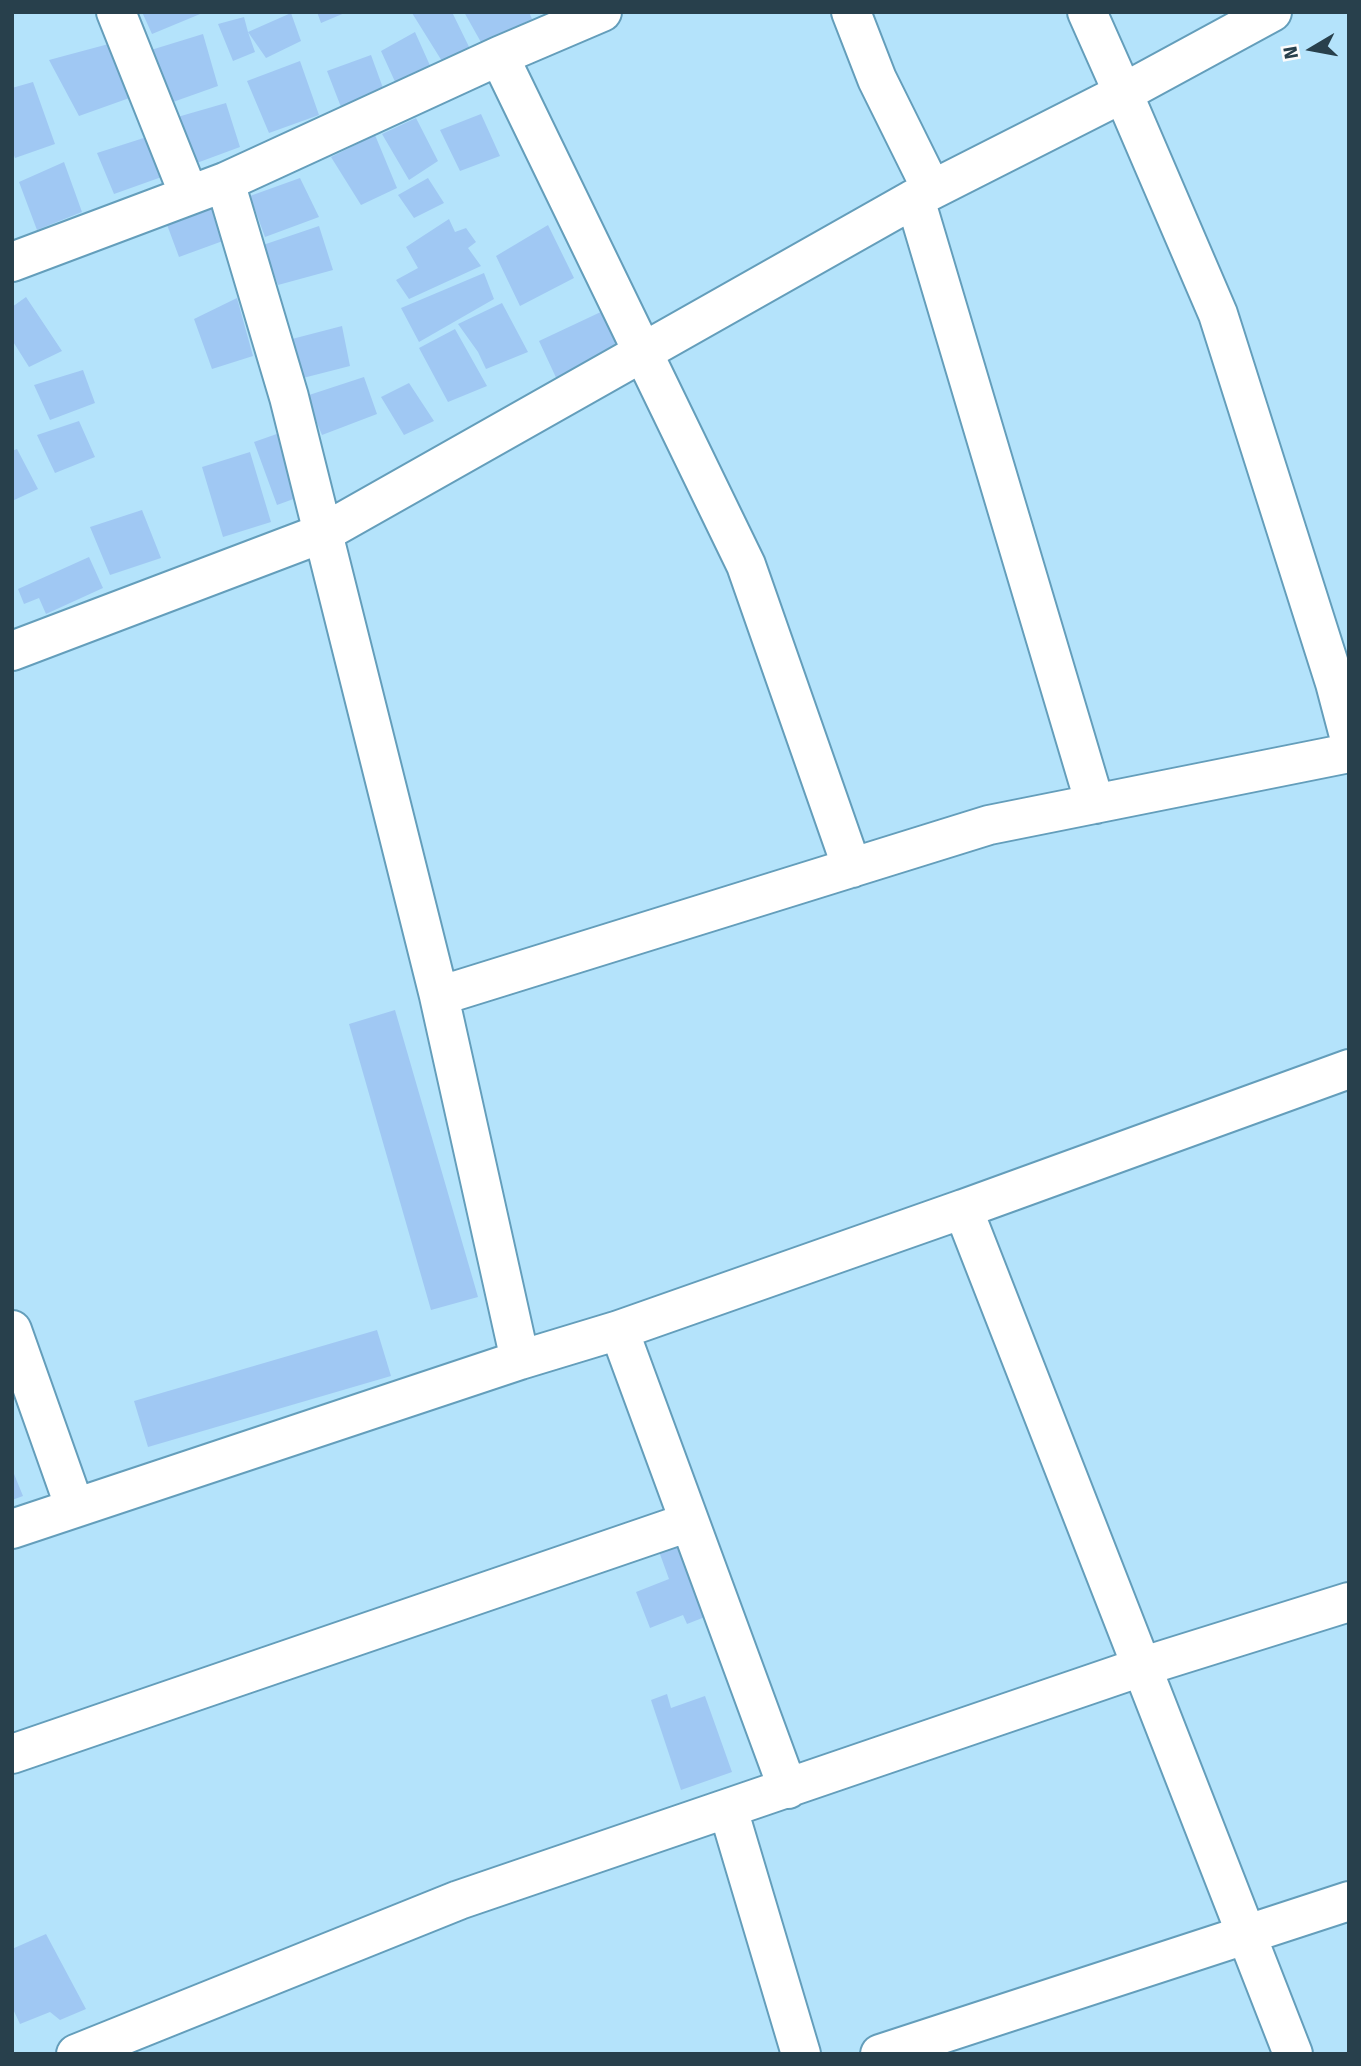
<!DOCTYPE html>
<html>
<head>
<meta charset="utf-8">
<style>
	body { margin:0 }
	#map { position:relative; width:1361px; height:2066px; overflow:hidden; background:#b4e3fb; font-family:"Fira Sans",sans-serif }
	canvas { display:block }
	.frame { position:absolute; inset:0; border:14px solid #28404c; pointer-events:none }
	.north { position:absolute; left:1277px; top:14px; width:70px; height:70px; -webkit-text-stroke:5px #fcfcfc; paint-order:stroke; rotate:260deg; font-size:19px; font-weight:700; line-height:28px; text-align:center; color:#28404c }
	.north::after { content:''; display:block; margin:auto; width:24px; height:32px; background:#28404c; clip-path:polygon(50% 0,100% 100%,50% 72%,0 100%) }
</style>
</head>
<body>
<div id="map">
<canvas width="1361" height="2066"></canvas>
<div class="frame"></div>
<div class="north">N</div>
</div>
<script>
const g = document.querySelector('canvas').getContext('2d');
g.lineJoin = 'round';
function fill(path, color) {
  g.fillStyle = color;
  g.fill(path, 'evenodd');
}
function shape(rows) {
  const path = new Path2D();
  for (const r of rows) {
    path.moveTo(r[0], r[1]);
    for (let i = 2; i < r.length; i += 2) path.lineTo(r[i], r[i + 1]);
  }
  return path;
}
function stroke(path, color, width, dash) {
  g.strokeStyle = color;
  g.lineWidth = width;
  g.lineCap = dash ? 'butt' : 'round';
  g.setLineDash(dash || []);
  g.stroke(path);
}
fill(shape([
	[142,12,205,12,152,34],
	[317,12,347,12,321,23],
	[415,12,452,12,473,55,445,66,412,13],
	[464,12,529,12,532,19,482,44],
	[291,13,301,41,266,58,248,32,255,52,233,61,218,24,244,17,248,32],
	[415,32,432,70,397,86,381,51],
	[203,34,218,86,173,102,151,50],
	[116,42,135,96,79,116,49,60],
	[371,55,383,88,341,107,327,71],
	[300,61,319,115,269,133,247,81],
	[33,82,55,144,15,158,12,150,12,88],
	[226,103,240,147,194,164,174,118],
	[481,114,500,156,460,171,440,130],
	[416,118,438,161,409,180,382,134],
	[153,135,170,174,114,194,97,153],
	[375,135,397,188,361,205,331,157],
	[64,162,82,212,37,230,19,182],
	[300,178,319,217,265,237,250,196],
	[428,178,444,203,414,218,398,195],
	[215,194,231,238,179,257,163,214],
	[449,219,455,232,466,228,476,242,468,248,481,266,409,299,396,280,418,268,406,247],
	[548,225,574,278,520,306,496,256],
	[319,226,333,270,278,285,263,245],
	[484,273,494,299,419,342,401,308],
	[26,297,62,351,29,367,12,340,12,307],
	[237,298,253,356,212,369,194,319],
	[502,303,528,352,486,369,478,352,458,324],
	[605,310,622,350,559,384,539,341],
	[342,326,350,366,303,378,292,339],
	[455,329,487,386,448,402,419,348],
	[83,370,95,403,50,420,34,385],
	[364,377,377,414,322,435,306,396],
	[409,383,434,421,404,435,381,397],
	[79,421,95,457,55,473,37,435],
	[288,430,310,493,277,505,254,442],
	[17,449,38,489,12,501,12,451],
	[250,452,271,522,223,537,202,467],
	[142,510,161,558,110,575,90,527],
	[89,557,103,588,46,614,39,598,24,604,18,589],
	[395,1010,478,1297,431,1310,349,1024],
	[377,1330,391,1376,148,1447,134,1401],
	[12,1469,23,1496,12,1500],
	[679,1537,710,1615,687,1624,683,1615,650,1628,636,1592,669,1579,657,1546],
	[667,1694,671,1708,705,1696,732,1772,681,1790,651,1700],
	[46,1934,86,2009,60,2020,50,2012,20,2024,12,2007,12,1949]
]), '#a0c8f3');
const minor = shape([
	[116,12,189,195],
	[602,12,499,56,746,565,852,868],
	[851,12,877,79,932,190],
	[1272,12,1123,93,1218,314,1335,683,1349,736],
	[912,200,1123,93,1087,12],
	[12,262,225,182,499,56],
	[12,651,323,533,289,397,225,182],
	[439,996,323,533,912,200,918,209,1095,804],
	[963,1209,619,1330,520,1360,439,996,989,825,1349,753],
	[12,1330,75,1508],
	[619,1330,788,1789],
	[12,1529,520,1360],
	[12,1754,689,1522],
	[728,1809,801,2054],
	[76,2054,459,1900,1141,1667,1349,1602],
	[880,2054,1349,1901],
	[1293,2054,963,1209,1349,1069]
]);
stroke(minor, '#649ebb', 42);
stroke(minor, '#fff', 38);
</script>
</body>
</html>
